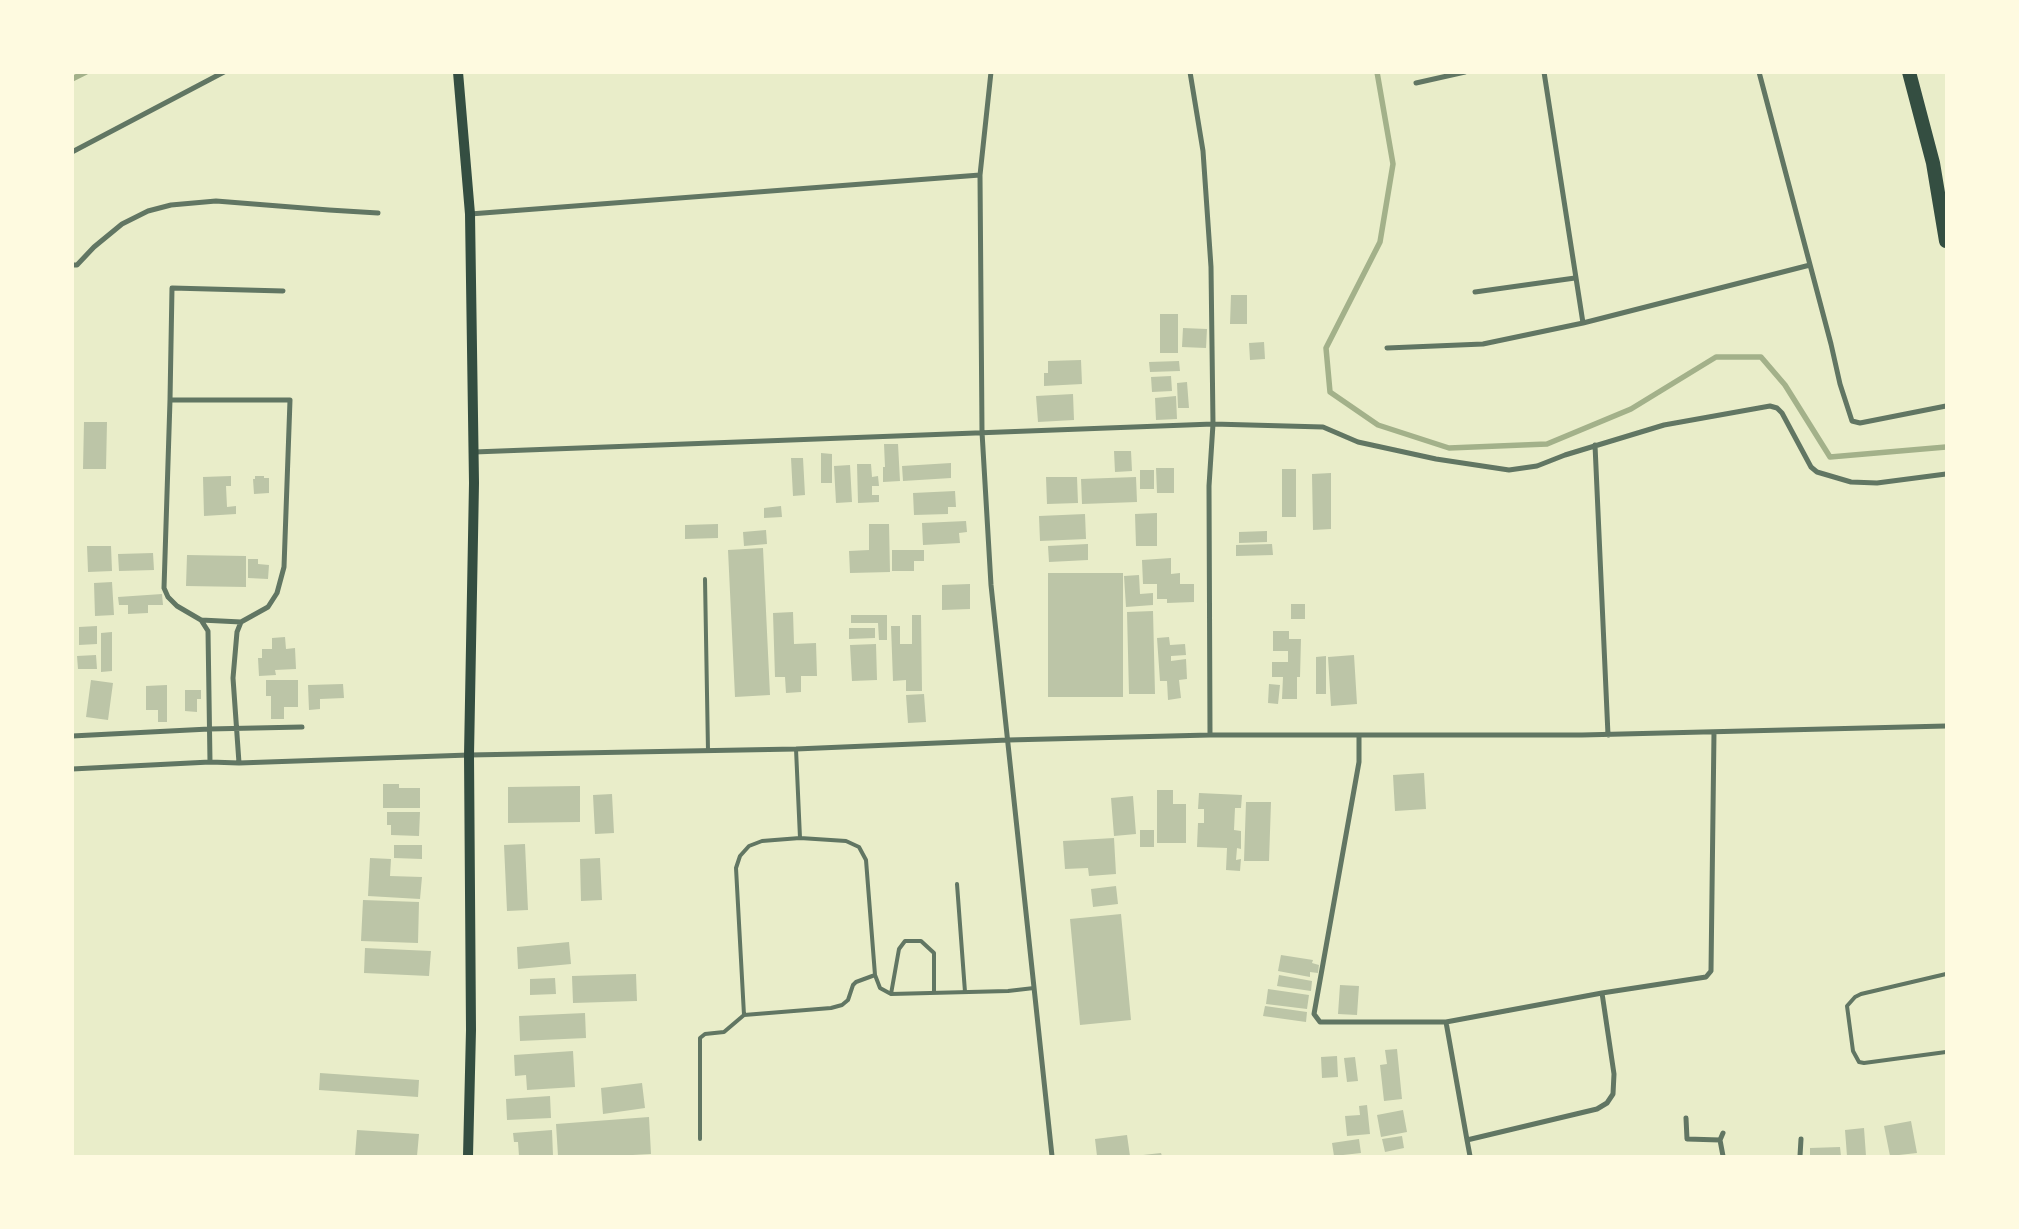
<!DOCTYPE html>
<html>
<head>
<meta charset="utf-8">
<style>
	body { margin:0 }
	#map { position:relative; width:2019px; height:1229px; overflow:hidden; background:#e9edc9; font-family:"Archivo Narrow",sans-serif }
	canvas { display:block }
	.frame { position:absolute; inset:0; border:74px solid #fefae0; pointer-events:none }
</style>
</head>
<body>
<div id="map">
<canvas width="2019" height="1229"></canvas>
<div class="frame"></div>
</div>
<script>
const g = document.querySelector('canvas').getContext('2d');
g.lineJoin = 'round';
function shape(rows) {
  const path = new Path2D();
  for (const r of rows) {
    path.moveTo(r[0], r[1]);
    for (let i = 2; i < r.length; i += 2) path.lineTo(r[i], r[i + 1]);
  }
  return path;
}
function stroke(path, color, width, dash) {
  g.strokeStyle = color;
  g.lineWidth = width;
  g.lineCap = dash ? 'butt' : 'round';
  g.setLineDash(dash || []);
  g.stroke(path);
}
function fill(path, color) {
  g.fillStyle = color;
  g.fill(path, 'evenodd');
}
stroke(shape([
	[1377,72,1393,164,1380,242,1326,348,1330,392,1378,425,1449,448,1547,444,1631,409,1716,357,1761,357,1785,385,1830,457,1946,447],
	[72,79,86,72]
]), '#a3b18a', 5.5);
fill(shape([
	[1231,295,1247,295,1247,324,1230,324],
	[1160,314,1178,314,1178,353,1160,353],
	[1183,328,1207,329,1206,348,1182,347],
	[1264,342,1265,359,1250,360,1249,343],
	[1081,360,1082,384,1044,386,1044,373,1048,373,1048,361],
	[1179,361,1180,371,1150,372,1149,362],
	[1171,376,1172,391,1152,392,1151,377],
	[1187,382,1189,408,1178,408,1177,383],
	[1073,394,1074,420,1038,422,1036,396],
	[1176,396,1177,419,1156,420,1155,398],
	[84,422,107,422,106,469,83,469],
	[884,444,898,444,900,481,883,482,883,467,885,467],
	[1114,451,1131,451,1132,471,1115,472],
	[821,453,832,454,832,483,821,483],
	[791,458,803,458,805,495,793,496],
	[951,463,951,478,903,481,902,466],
	[857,464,871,464,872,477,878,476,879,486,872,486,872,495,879,495,879,502,858,503],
	[850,465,852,502,836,503,834,466],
	[1156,468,1174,468,1174,493,1157,493],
	[1282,469,1296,469,1296,517,1282,517],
	[1140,470,1154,470,1154,489,1140,489],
	[1331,473,1331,529,1313,530,1312,474],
	[231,476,231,486,226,486,227,507,236,506,236,514,204,516,203,477],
	[255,476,264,476,264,478,269,478,269,493,254,494,253,479,255,479],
	[1046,477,1077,477,1078,503,1047,504],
	[1136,477,1137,502,1082,504,1081,479],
	[955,491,956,507,948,507,948,514,914,515,913,493],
	[781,506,782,517,764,518,764,508],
	[1157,513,1157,546,1136,546,1135,514],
	[1085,514,1086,539,1040,541,1039,516],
	[966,521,967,532,959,533,960,543,923,545,922,523],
	[718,524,718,538,685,539,685,525],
	[869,524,889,524,890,572,850,573,849,551,869,550],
	[766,530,767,544,744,546,743,532],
	[1267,531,1267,542,1239,543,1239,532],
	[1088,544,1088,560,1049,562,1048,546],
	[1272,544,1273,555,1236,556,1236,545],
	[87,546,111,546,112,571,88,572],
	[763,548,770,695,735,697,728,550],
	[892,550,924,550,924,561,914,561,914,571,892,571],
	[153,553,154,570,119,571,118,554],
	[187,555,246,556,246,587,186,586],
	[1171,558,1171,574,1180,573,1180,584,1194,584,1194,602,1167,603,1167,599,1157,599,1157,584,1143,584,1142,560],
	[248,559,258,559,258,564,269,565,268,579,248,578],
	[1048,573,1123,573,1123,697,1048,697],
	[1139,575,1140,594,1153,593,1153,605,1126,607,1124,576],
	[112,582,114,615,95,616,94,583],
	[970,584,970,609,942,610,942,585],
	[162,594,163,605,148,605,148,613,128,614,128,605,119,605,118,597],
	[1291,604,1305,604,1305,619,1291,619],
	[1153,611,1155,694,1129,694,1127,612],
	[793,612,794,644,816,643,817,676,801,676,801,692,786,693,785,677,775,677,773,613],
	[851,615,887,615,887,640,879,640,878,623,851,623],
	[912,615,921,615,922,691,906,691,906,680,893,681,891,626,900,626,900,644,912,644],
	[97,626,97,644,79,645,79,627],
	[849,628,875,628,875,638,849,639],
	[1273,631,1289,631,1289,639,1301,639,1300,677,1297,677,1297,699,1282,699,1283,677,1272,677,1272,662,1288,662,1288,651,1273,651],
	[112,632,112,671,101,672,101,633],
	[285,637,286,649,295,648,296,669,275,670,276,675,259,676,258,658,262,658,262,649,272,649,272,638],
	[1169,637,1170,645,1185,644,1186,655,1171,656,1171,661,1186,659,1187,679,1179,680,1181,698,1168,700,1167,681,1160,681,1157,638],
	[876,644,877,680,852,681,850,645],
	[96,655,97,669,78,669,77,656],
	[1354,655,1357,704,1331,706,1328,657],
	[1326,656,1326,694,1316,694,1316,657],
	[91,680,113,683,108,720,86,717],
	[266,680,298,680,298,707,284,707,284,719,271,719,271,696,266,696],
	[343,684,344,698,320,699,320,709,309,710,308,685],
	[1269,684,1280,685,1278,704,1268,703],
	[167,685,167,722,158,722,158,710,146,710,146,686],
	[185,690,201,690,201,699,197,699,197,712,185,711],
	[924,694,926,722,908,723,906,695],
	[1424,773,1426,809,1395,811,1393,775],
	[383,784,399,784,399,788,420,788,420,808,383,808],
	[580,786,580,822,508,823,508,787],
	[1157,790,1173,790,1173,804,1186,804,1186,843,1157,843],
	[1199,793,1242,795,1241,808,1235,808,1234,830,1241,831,1241,849,1237,848,1236,860,1241,859,1240,871,1226,870,1227,848,1197,847,1198,823,1204,823,1204,809,1198,809],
	[612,794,614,833,595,834,593,795],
	[1133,796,1136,834,1114,836,1111,798],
	[1246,802,1271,802,1269,861,1244,861],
	[387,812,420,812,419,836,391,835,391,825,387,825],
	[1140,830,1154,830,1154,847,1140,847],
	[1114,838,1116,874,1089,876,1088,868,1065,869,1063,841],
	[525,844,528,910,507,911,504,845],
	[394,845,422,845,422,859,394,858],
	[370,858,391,859,390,876,422,877,420,899,368,896],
	[600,858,602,900,581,901,580,859],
	[1116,886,1118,904,1093,907,1091,889],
	[363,900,419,902,418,943,361,941],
	[1121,914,1131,1020,1080,1025,1070,919],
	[569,942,571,964,518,969,517,947],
	[365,948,431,951,429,976,364,973],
	[1281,955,1313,960,1312,963,1319,965,1318,973,1310,972,1310,977,1278,971],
	[636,974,637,1001,573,1003,572,976],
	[1279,975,1312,981,1311,991,1277,986],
	[555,978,556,994,530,995,530,979],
	[1340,985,1359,986,1357,1015,1338,1014],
	[1268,989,1309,995,1307,1009,1266,1004],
	[1265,1006,1307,1012,1306,1022,1263,1016],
	[585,1013,586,1038,520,1041,519,1016],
	[1397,1049,1402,1099,1384,1101,1380,1065,1387,1064,1385,1050],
	[573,1051,575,1087,527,1090,526,1075,515,1076,514,1055],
	[1337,1056,1338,1077,1322,1078,1321,1057],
	[1355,1057,1358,1081,1347,1082,1344,1058],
	[320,1073,419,1080,418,1097,319,1090],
	[642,1083,645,1108,603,1114,601,1088],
	[550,1096,551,1118,507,1120,506,1099],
	[1367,1105,1370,1134,1347,1136,1345,1116,1360,1115,1359,1106],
	[1403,1110,1407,1132,1381,1137,1377,1115],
	[649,1117,651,1154,614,1156,558,1156,556,1124],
	[1911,1121,1917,1153,1890,1156,1884,1126],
	[1864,1128,1866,1156,1847,1156,1845,1130],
	[357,1130,419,1134,417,1156,355,1156],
	[552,1130,553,1156,519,1156,518,1142,514,1142,513,1133],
	[1127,1135,1130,1156,1097,1156,1095,1139],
	[1402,1136,1404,1148,1385,1152,1382,1139],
	[1359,1139,1361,1153,1334,1156,1332,1143],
	[1840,1147,1841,1156,1810,1156,1810,1148],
	[1161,1153,1162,1156,1144,1156,1143,1155]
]), '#bcc5a7');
stroke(shape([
	[705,579,708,751],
	[796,749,800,838],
	[957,884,965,992],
	[1946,974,1861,994,1855,997,1847,1006,1853,1051,1859,1062,1864,1063,1946,1052],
	[891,994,899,949,905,941,921,941,934,953,934,993],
	[744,1015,831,1008,842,1005,848,1000,853,985,856,982,875,975],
	[700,1139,700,1038,705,1034,724,1032,744,1015,736,868,740,856,749,846,762,841,800,838,846,841,859,847,866,860,875,975,880,988,891,994,1008,991,1034,988]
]), '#617663', 4);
stroke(shape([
	[991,72,980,175,982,432,991,585,1052,1156],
	[1190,72,1203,151,1211,267,1213,424,1209,486,1210,735],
	[1544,72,1583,323],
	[1759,72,1831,344,1840,384,1852,421,1860,423,1946,406],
	[1416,83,1465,72],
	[72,152,224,72],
	[470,214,980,175],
	[72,265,77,265,94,247,122,224,148,211,171,205,216,201,329,210,378,213],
	[1475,292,1575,278],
	[1387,348,1483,344,1583,323,1810,265],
	[170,400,290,400,284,567,277,593,268,607,241,622,201,620,177,606,168,597,164,588,170,400,172,288,283,291],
	[1595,445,1608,735],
	[474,452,1213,424,1323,427,1358,442,1436,459,1509,470,1537,466,1565,455,1664,425,1770,406,1777,408,1782,413,1811,467,1817,472,1851,482,1877,483,1946,474],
	[201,620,208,631,210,762],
	[1359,735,1359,762,1314,1014,1320,1022,1446,1022,1602,993,1706,977,1711,971,1714,732],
	[72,736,209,729,302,727],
	[239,763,233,678,237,632,241,622],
	[72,769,210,762,239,763,469,755,796,749,1008,740,1210,735,1582,735,1946,726],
	[1446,1022,1467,1140,1597,1109,1607,1103,1613,1094,1614,1074,1602,993],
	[1686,1118,1687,1139,1720,1140,1723,1156],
	[1467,1140,1470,1156],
	[1720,1140,1723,1133],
	[1800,1156,1801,1139]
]), '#617663', 5);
stroke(shape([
	[458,72,470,214,474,483,469,755,471,1030,468,1156]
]), '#344e41', 10);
stroke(shape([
	[1909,72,1933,163,1946,241]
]), '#344e41', 14);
</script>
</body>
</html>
